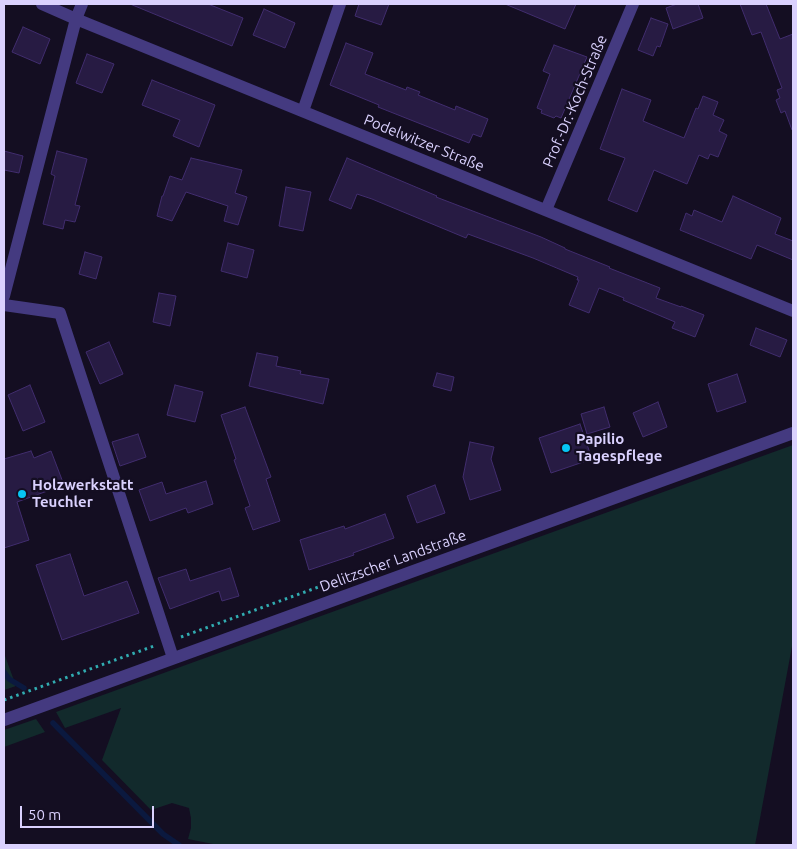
<!DOCTYPE html>
<html>
<head>
<meta charset="utf-8">
<style>
	body { margin:0 }
	#map { position:relative; width:797px; height:849px; overflow:hidden; background:#140e22; font-family:Ubuntu,sans-serif }
	canvas { display:block }
	.frame { position:absolute; inset:0; border:5px solid #dad1fe; pointer-events:none }
	.scale { position:absolute; left:20px; top:806px; width:134px; height:22px; box-sizing:border-box; border:2px solid #dad1fe; border-top:0; padding-left:6px; font-size:15px; line-height:18px; white-space:nowrap; color:#dad1fe; -webkit-text-stroke:4px #140e22; paint-order:stroke }
</style>
</head>
<body>
<div id="map">
<canvas width="797" height="849"></canvas>
<div class="frame"></div>
<div class="scale">50 m</div>
</div>
<script>
const g = document.querySelector('canvas').getContext('2d');
g.lineJoin = 'round';
function fill(path, color) {
  g.fillStyle = color;
  g.fill(path, 'evenodd');
}
function shape(rows) {
  const path = new Path2D();
  for (const r of rows) {
    path.moveTo(r[0], r[1]);
    for (let i = 2; i < r.length; i += 2) path.lineTo(r[i], r[i + 1]);
  }
  return path;
}
function stroke(path, color, width, dash) {
  g.strokeStyle = color;
  g.lineWidth = width;
  g.lineCap = dash ? 'butt' : 'round';
  g.setLineDash(dash || []);
  g.stroke(path);
}
function drawText(font, color, halo, rows, align = 'center') {
  g.font = font + ' Ubuntu,sans-serif';
  g.lineWidth = 4.5;
  g.setLineDash([]);
  g.textBaseline = 'middle';
  g.strokeStyle = halo;
  g.fillStyle = color;
  for (const [text, x, y, turn = 0] of rows) {
    g.save();
    g.translate(x, y);
    g.rotate((+turn || 0) * Math.PI / 180);
    g.textAlign = isNaN(turn) ? turn : align;
    if (halo) g.strokeText(text, 0, 0);
    g.fillText(text, 0, 0);
    g.restore();
  }
}
fill(shape([
	[793,445,793,641,755,845,213,845,213,844,188,839,191,828,191,818,189,808,172,803,151,810,102,760,121,708,65,728,56,712],
	[4,653,16,686,4,690],
	[36,719,45,732,4,747,4,730]
]), '#122a2c');
stroke(shape([
	[4,672,9,679,24,688],
	[53,723,163,834,179,845]
]), '#0b193f', 5.5);
const building = shape([
	[130,4,208,4,243,18,232,46,130,4],
	[359,4,389,4,381,25,355,16,359,4],
	[505,4,576,4,565,29,505,4],
	[677,4,698,4,703,18,673,29,666,8,677,4],
	[740,4,766,4,780,39,793,34,793,130,792,130,785,111,781,113,776,100,780,98,777,90,782,88,761,32,752,35,740,4],
	[264,9,295,23,285,48,253,35,264,9],
	[651,18,668,24,660,47,657,46,653,56,638,50,651,18],
	[23,27,50,39,40,64,12,52,23,27],
	[346,43,373,53,365,74,406,90,407,87,420,92,418,95,455,110,456,106,488,119,481,137,473,134,469,143,378,107,379,105,330,85,346,43],
	[554,45,587,57,561,118,556,116,554,118,541,113,542,110,537,108,550,74,543,71,554,45],
	[87,54,114,64,102,93,76,83,87,54],
	[152,80,215,105,199,147,173,136,180,120,142,105,152,80],
	[622,89,651,100,643,121,684,138,696,108,698,109,703,96,718,102,713,115,724,120,719,131,727,135,718,157,710,154,708,159,699,155,687,184,654,170,637,212,608,200,625,158,600,149,622,89],
	[4,151,23,156,19,173,4,170,4,151],
	[57,151,87,159,75,205,80,206,75,222,65,220,63,229,43,224,55,176,51,174,57,151],
	[191,158,242,170,235,193,247,197,238,225,224,221,228,206,186,192,172,221,157,216,162,196,163,196,170,176,182,180,191,158],
	[347,158,437,196,436,197,541,237,565,248,565,249,610,267,609,268,660,288,656,298,681,307,681,306,704,315,695,337,672,328,675,322,623,300,624,298,599,288,589,313,569,305,579,280,577,280,578,277,533,258,468,234,466,238,372,199,357,194,351,209,329,200,347,158],
	[286,187,311,192,303,231,279,226,286,187],
	[733,196,781,218,775,234,793,241,793,260,757,245,751,259,680,230,686,213,692,216,694,210,722,222,733,196],
	[228,243,254,250,247,278,221,271,228,243],
	[85,252,102,257,96,279,79,274,85,252],
	[159,293,176,296,170,326,153,322,159,293],
	[756,328,787,340,780,357,750,345,756,328],
	[109,342,123,374,100,384,86,352,109,342],
	[257,353,278,357,276,366,301,371,300,374,329,379,323,404,249,386,257,353],
	[437,373,454,377,451,391,433,386,437,373],
	[737,374,746,402,717,412,708,384,737,374],
	[30,385,45,422,23,431,8,395,30,385],
	[175,385,203,392,195,422,167,415,175,385],
	[658,402,667,427,643,437,633,413,658,402],
	[245,407,271,477,266,479,280,521,253,530,245,508,250,506,234,460,236,459,221,415,245,407],
	[604,407,610,427,587,434,581,414,604,407],
	[580,424,592,459,551,473,539,438,580,424],
	[138,434,146,457,120,466,112,442,138,434],
	[470,442,494,447,491,459,501,490,470,500,463,477,470,442],
	[31,451,34,458,51,451,64,485,17,502,29,540,4,548,4,459,31,451],
	[206,481,213,504,188,513,186,508,150,521,139,490,162,482,166,494,206,481],
	[435,485,445,513,417,523,407,496,435,485],
	[385,514,394,538,353,553,354,555,309,570,300,540,344,526,345,529,385,514],
	[70,554,84,596,127,581,139,613,62,640,36,565,70,554],
	[230,568,239,596,222,601,219,591,170,609,158,578,186,569,190,581,230,568]
]);
fill(building, '#271b43');
stroke(building, '#412d6e', 1);
stroke(shape([
	[181,637,335,581],
	[4,700,154,646]
]), '#31acb1', 3, [2.5, 4]);
stroke(shape([
	[42,4,76,19,793,311],
	[303,111,340,4],
	[546,210,633,4],
	[4,296,76,19,82,4],
	[4,305,60,313,173,658],
	[4,720,793,433]
]), '#443a80', 12);
for (const [x, y, r, color] of [
	[566,448,5,"#06c5f4"],
	[22,494,5,"#06c5f4"]
]) {
  const dot = new Path2D();
  dot.arc(x, y, r, 0, 2 * Math.PI);
  g.fillStyle = color;
  g.fill(dot);
  stroke(dot, '#140e22', 2);
}
drawText('15px', '#dad1fe', '#140e22', [
	["Prof.-Dr.-Koch-Straße",575,101,-67],
	["Podelwitzer Straße",424,143,22],
	["Delitzscher Landstraße",393,561,-20]
]);
drawText('bold 15px', '#dad1fe', '#140e22', [
	["Papilio",576,439],
	["Tagespflege",576,456],
	["Holzwerkstatt",32,485],
	["Teuchler",32,502]
], 'left');
</script>
</body>
</html>
